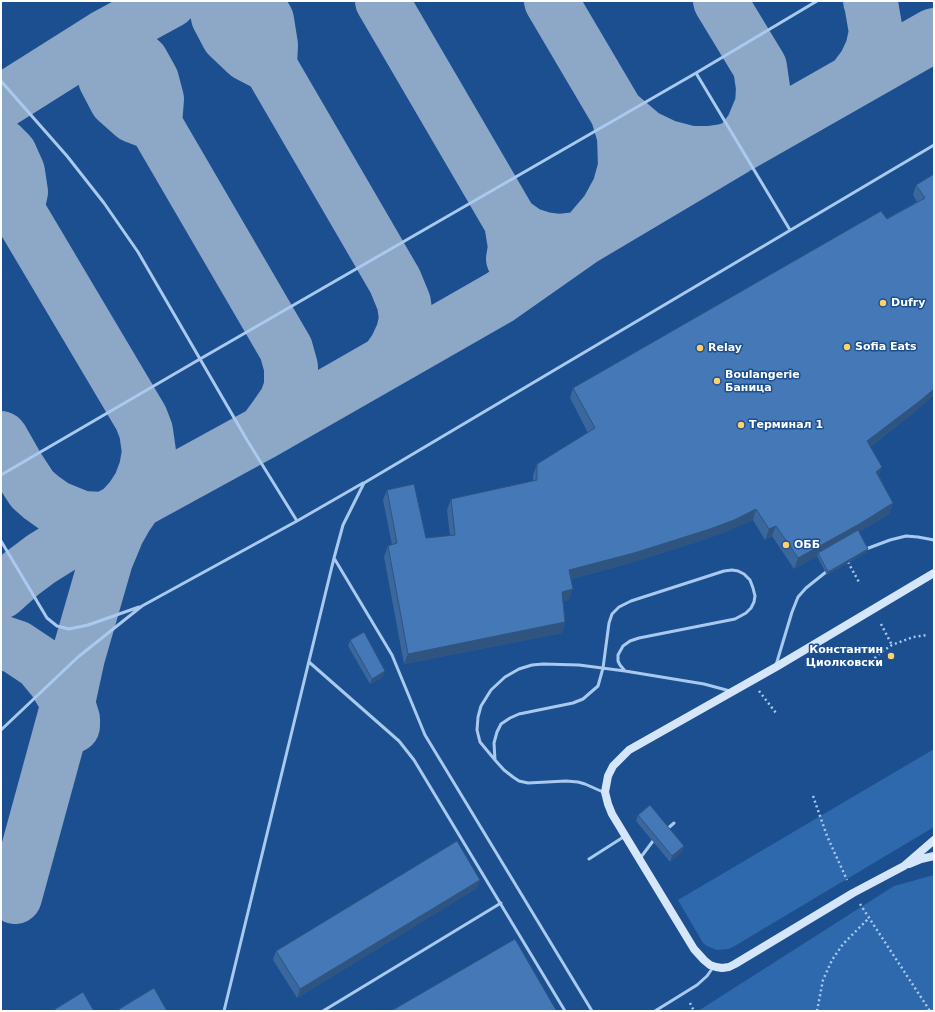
<!DOCTYPE html>
<html>
<head>
<meta charset="utf-8">
<style>
	body { margin:0 }
	#map { position:relative; width:935px; height:1012px; overflow:hidden; background:#1b4f8f; font-family:"DejaVu Sans",sans-serif }
	canvas { display:block }
	.frame { position:absolute; inset:0; border:2px solid #fff; pointer-events:none }
</style>
</head>
<body>
<div id="map">
<canvas width="935" height="1012"></canvas>
<div class="frame"></div>
</div>
<script>
const g = document.querySelector('canvas').getContext('2d');
g.lineJoin = 'round';
function fill(path, color) {
  g.fillStyle = color;
  g.fill(path, 'evenodd');
}
function shape(rows) {
  const path = new Path2D();
  for (const r of rows) {
    path.moveTo(r[0], r[1]);
    for (let i = 2; i < r.length; i += 2) path.lineTo(r[i], r[i + 1]);
  }
  return path;
}
function stroke(path, color, width, dash) {
  g.strokeStyle = color;
  g.lineWidth = width;
  g.lineCap = dash ? 'butt' : 'round';
  g.setLineDash(dash || []);
  g.stroke(path);
}
function drawText(font, color, halo, rows, align = 'center') {
  g.font = font + ' "DejaVu Sans",sans-serif';
  g.lineWidth = 3;
  g.setLineDash([]);
  g.textBaseline = 'middle';
  g.strokeStyle = halo;
  g.fillStyle = color;
  for (const [text, x, y, turn = 0] of rows) {
    g.save();
    g.translate(x, y);
    g.rotate((+turn || 0) * Math.PI / 180);
    g.textAlign = isNaN(turn) ? turn : align;
    if (halo) g.strokeText(text, 0, 0);
    g.fillText(text, 0, 0);
    g.restore();
  }
}
fill(shape([
	[934,749,934,827,733,947,728,949,717,950,707,946,703,943,678,900],
	[934,875,934,1011,698,1011,894,886]
]), '#2e69ad');
stroke(shape([
	[215,1,218,17,228,36,247,54,270,66,395,281,404,303,406,319,403,333,396,348,387,361],
	[256,1,267,20,271,45,270,66],
	[382,1,511,222,515,247,513,259],
	[853,81,865,65,872,50,876,32,871,3,870,1],
	[1,102,104,37,170,1],
	[617,113,644,136,667,147,690,153,710,153,724,151,739,146,752,129,762,105,763,88,760,67,720,1],
	[155,124,157,99,152,80,142,62,124,46,104,37,101,60,105,79,116,100,134,116,155,124,286,349,291,367,291,387,286,401,275,417,264,432],
	[1,145,10,154,18,172,21,192,17,209],
	[1,204,17,209,141,418,146,431,149,452,146,469,140,485,131,499,121,510],
	[511,222,528,234,544,239,559,241,584,238,607,211,619,189,625,167,624,136,617,113,551,1],
	[1,438,17,466,32,489,41,497,55,507,82,518,105,519],
	[1,592,21,574,41,559,105,519,264,432,500,297,584,238,739,146,934,35],
	[1,642,16,647,40,663,54,680,68,703,73,719,73,726],
	[15,897,68,703,78,657,106,560,118,531,126,517,137,501]
]), '#8da7c7', 54);
stroke(shape([
	[848,562,860,584],
	[881,624,892,645],
	[873,663,875,658,880,653,892,645,913,637,927,635],
	[759,691,776,713],
	[813,796,827,836,847,880],
	[860,904,930,1011],
	[690,1003,694,1011],
	[817,1011,823,980,832,960,843,944,869,918]
]), '#a9c9ee', 2.5, [2, 3]);
stroke(shape([
	[696,73,790,230],
	[1,81,67,156,104,203,138,252,247,440,297,521],
	[1,475,200,359,696,73,817,1],
	[1,541,47,618,57,626,69,629,88,625,139,607],
	[866,549,890,540,906,536,918,537,934,540],
	[334,558,392,655,425,735,592,1011],
	[309,662,399,741,414,760,565,1011],
	[776,665,792,612,798,597,806,588,826,572],
	[1,730,78,657,142,606,297,521,363,483],
	[495,760,480,742,477,730,478,717,481,706,491,690,505,677,519,669,532,665,543,664,579,665,625,671,704,684,730,691],
	[603,792,585,784,578,782,566,781,528,783,519,781,513,777,504,770,495,760,494,743,497,732,501,724,510,718,519,714,573,703,583,699,598,686,603,668,609,623,612,614,619,607,631,601,724,571,732,570,738,571,744,574,750,580,753,588,755,596,754,602,751,608,746,613,735,619,639,638,630,641,623,646,618,655,618,661,620,665,625,671],
	[666,830,674,823],
	[641,857,653,841],
	[589,859,625,836],
	[224,1011,334,558,343,525,364,483,934,145],
	[323,1011,501,903],
	[655,1011,697,985,707,976,714,966]
]), '#a9c9ee', 3);
stroke(shape([
	[934,573,776,667,629,750,613,766,608,776,605,792,608,804,612,814,694,949,704,960,710,965,716,967,722,968,729,967,735,964,853,893,904,866,934,840],
	[909,864,921,859,934,856]
]), '#d6e6fa', 8);
fill(shape([
	[934,174,917,410,870,447,879,476,893,503,889,514,859,532,868,549,867,552,827,575,817,556,794,569,772,536,765,540,753,520,730,530,706,539,630,563,571,579,569,600,563,601,565,622,562,633,404,664,384,557,388,546,392,545,383,500,387,490,426,538,450,536,447,510,451,499,533,481,533,475,537,464,588,433,570,398,573,388,917,202,913,195,916,185],
	[350,640,383,677,370,684,348,646],
	[638,815,682,852,670,862,636,821],
	[480,880,477,888,297,998,273,960,276,951]
]), '#3a679d');
fill(shape([
	[934,389,934,396,917,410,863,452,867,441],
	[882,467,878,478,876,472],
	[893,503,889,514,857,533,818,553,817,556,794,569,798,558],
	[756,509,753,520,730,530,706,539,630,563,566,580,569,570],
	[776,526,772,536,765,540,769,529],
	[868,549,867,552,827,575,828,572],
	[573,589,569,600,558,603,562,592],
	[565,622,562,633,404,664,408,654],
	[385,671,383,677,370,684,372,679],
	[684,846,682,852,670,862,672,856],
	[480,880,477,888,297,998,300,989]
]), '#305480');
const building = shape([
	[934,174,934,389,921,400,867,441,882,467,876,472,893,503,861,523,798,558,776,526,769,529,756,509,734,520,710,529,634,553,569,570,573,589,562,592,565,622,408,654,388,546,397,543,387,490,414,484,426,538,455,535,451,499,537,480,537,464,595,428,573,388,881,211,887,219,925,198,916,185,934,174],
	[858,530,868,549,828,572,818,553,858,530],
	[364,632,385,671,372,679,350,640,364,632],
	[650,805,684,846,672,856,638,815,650,805],
	[457,841,480,880,300,989,276,951,457,841],
	[515,939,556,1010,555,1011,391,1011,515,939],
	[154,988,167,1011,116,1011,154,988],
	[83,992,94,1011,52,1011,83,992]
]);
fill(building, '#4478b7');
stroke(building, '#305480', 1);
for (const [x, y, r, color] of [
	[883,303,4,"#ffd166"],
	[847,347,4,"#ffd166"],
	[700,348,4,"#ffd166"],
	[717,381,4,"#ffd166"],
	[741,425,4,"#ffd166"],
	[786,545,4,"#ffd166"],
	[891,656,4,"#ffd166"]
]) {
  const dot = new Path2D();
  dot.arc(x, y, r, 0, 2 * Math.PI);
  g.fillStyle = color;
  g.fill(dot);
  stroke(dot, '#1b4f8f', 1.5);
}
drawText('bold 11px', '#fff', '#1b4f8f', [
	["Dufry",891,303],
	["Sofia Eats",855,347],
	["Relay",708,348],
	["Boulangerie",725,375],
	["Баница",725,388],
	["Терминал 1",749,425],
	["ОББ",794,545],
	["Константин",883,650,"right"],
	["Циолковски",883,663,"right"]
], 'left');
</script>
</body>
</html>
